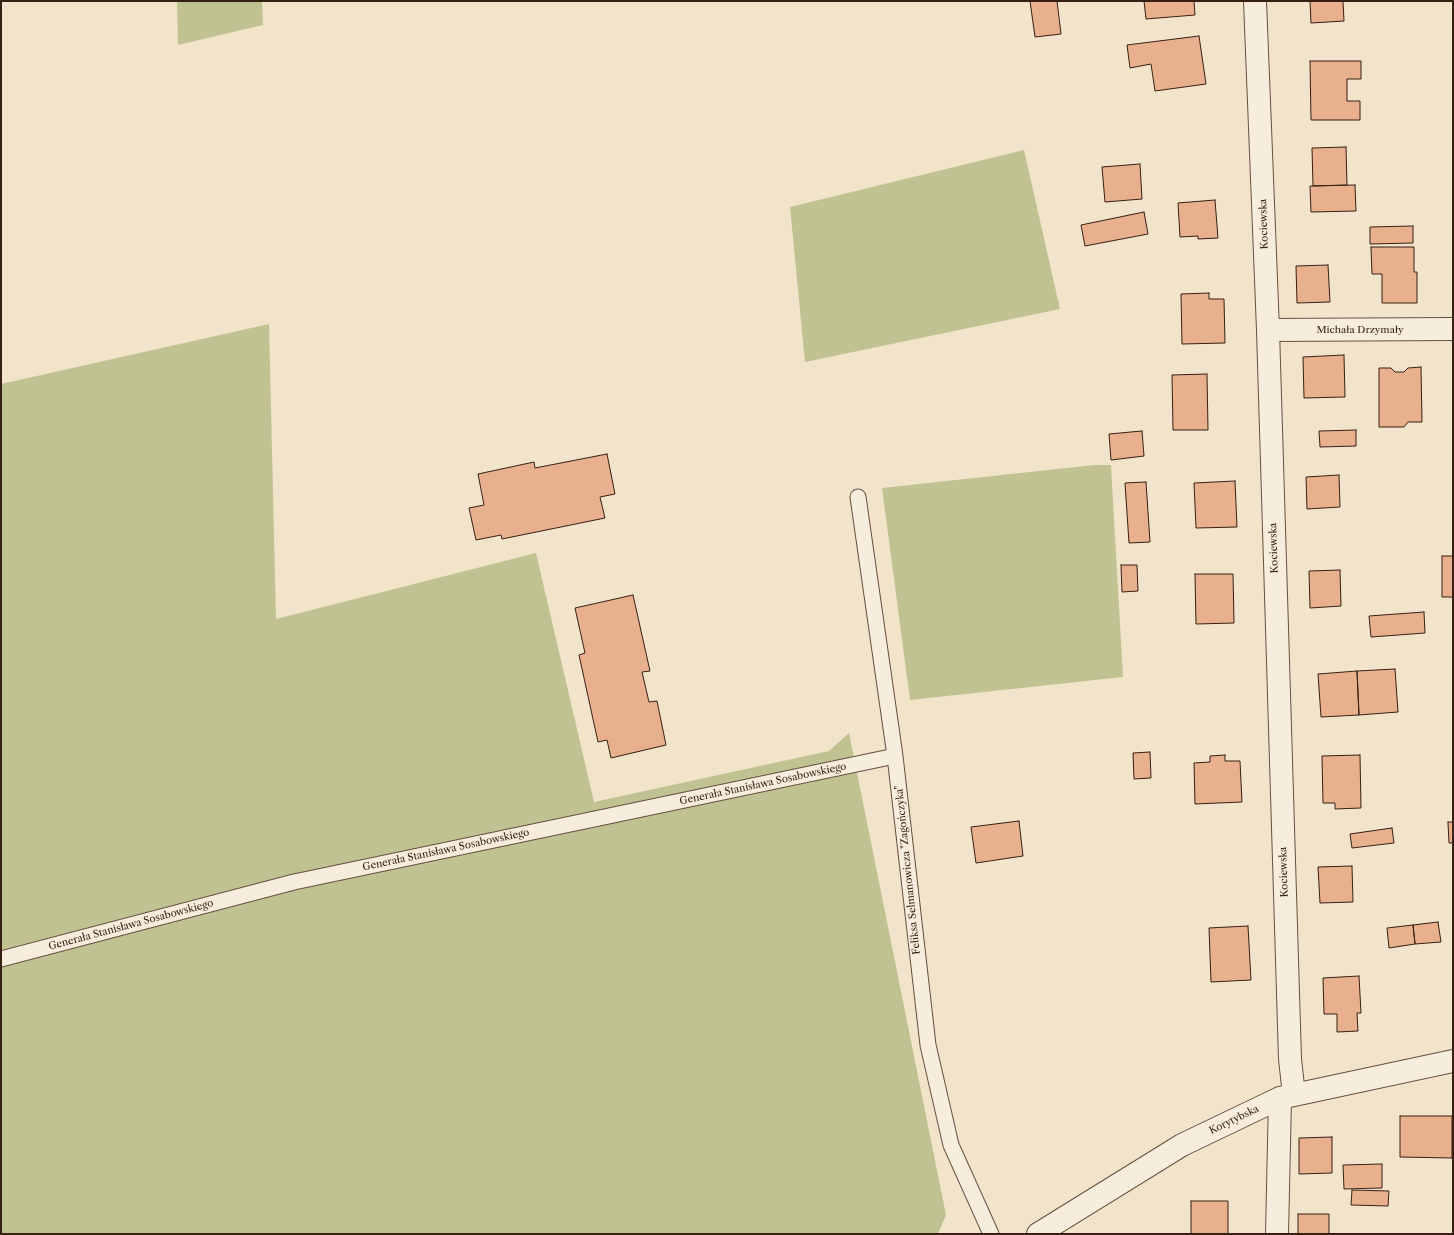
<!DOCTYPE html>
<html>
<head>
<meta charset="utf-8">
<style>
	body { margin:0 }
	#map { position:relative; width:1454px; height:1235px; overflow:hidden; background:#f1e4cb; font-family:"Libre Caslon Text",serif }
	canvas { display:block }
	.frame { position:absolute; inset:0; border:2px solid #361f13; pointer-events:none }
</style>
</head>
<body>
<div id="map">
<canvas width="1454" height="1235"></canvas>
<div class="frame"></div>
</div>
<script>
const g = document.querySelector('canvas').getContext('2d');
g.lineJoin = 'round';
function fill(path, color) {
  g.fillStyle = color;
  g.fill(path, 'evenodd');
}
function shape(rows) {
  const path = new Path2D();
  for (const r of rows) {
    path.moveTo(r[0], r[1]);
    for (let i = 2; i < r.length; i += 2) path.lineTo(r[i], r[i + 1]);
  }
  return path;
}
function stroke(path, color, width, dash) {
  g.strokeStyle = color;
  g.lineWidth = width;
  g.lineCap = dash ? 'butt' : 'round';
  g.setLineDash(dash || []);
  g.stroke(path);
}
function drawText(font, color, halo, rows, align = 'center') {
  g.font = font + ' "Libre Caslon Text",serif';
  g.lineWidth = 3;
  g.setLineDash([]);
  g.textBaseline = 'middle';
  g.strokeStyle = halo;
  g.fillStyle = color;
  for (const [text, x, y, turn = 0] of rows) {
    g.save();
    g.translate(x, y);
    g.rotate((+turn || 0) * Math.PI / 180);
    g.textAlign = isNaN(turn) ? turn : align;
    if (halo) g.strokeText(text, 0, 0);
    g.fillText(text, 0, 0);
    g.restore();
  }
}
fill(shape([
	[177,1,262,1,263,25,178,45],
	[1024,150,1060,309,805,362,790,207],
	[269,324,276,619,536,553,594,802,829,751,849,733,946,1215,938,1234,1,1234,1,384],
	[1094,465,1111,465,1123,677,910,700,882,488]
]), '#c1c292');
const building = shape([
	[1030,1,1057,1,1061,34,1035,37,1030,1],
	[1144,1,1194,1,1195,15,1146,19,1144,1],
	[1310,1,1343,1,1344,21,1311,23,1310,1],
	[1199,36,1206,84,1155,91,1151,64,1130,68,1127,45,1199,36],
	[1310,61,1361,61,1361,79,1347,79,1347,101,1360,101,1360,120,1311,120,1310,61],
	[1346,147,1347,185,1313,186,1312,148,1346,147],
	[1140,164,1142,199,1105,202,1102,167,1140,164],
	[1355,185,1356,211,1311,212,1310,186,1355,185],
	[1215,200,1218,238,1198,239,1198,236,1180,237,1178,203,1215,200],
	[1144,212,1148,234,1085,246,1081,225,1144,212],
	[1413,226,1413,243,1370,244,1370,227,1413,226],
	[1371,247,1414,247,1414,272,1417,272,1417,303,1382,303,1382,274,1372,274,1371,247],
	[1328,265,1330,302,1297,303,1296,266,1328,265],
	[1209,293,1209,299,1224,299,1225,343,1182,344,1181,294,1209,293],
	[1344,355,1345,397,1304,398,1303,357,1344,355],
	[1421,367,1422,422,1408,422,1404,427,1379,427,1379,368,1391,368,1395,372,1404,372,1408,368,1421,367],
	[1207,374,1208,430,1173,430,1172,375,1207,374],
	[1356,430,1356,446,1320,447,1319,431,1356,430],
	[1142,431,1144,456,1111,460,1109,434,1142,431],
	[607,454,615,494,600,497,605,518,502,539,501,535,476,540,469,508,484,505,478,474,534,462,535,468,607,454],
	[1339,475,1340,507,1307,509,1306,477,1339,475],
	[1235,481,1237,527,1196,528,1194,483,1235,481],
	[1146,482,1150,542,1129,543,1125,483,1146,482],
	[1442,556,1453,556,1453,597,1442,597,1442,556],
	[1121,565,1137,565,1138,591,1122,592,1121,565],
	[1340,570,1341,606,1310,608,1309,571,1340,570],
	[1195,574,1233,574,1234,623,1196,624,1195,574],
	[633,595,650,671,642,672,649,702,657,701,666,745,611,758,607,740,598,742,579,655,585,653,575,608,633,595],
	[1424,612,1425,633,1371,637,1369,616,1424,612],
	[1395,669,1398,712,1359,715,1357,671,1395,669],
	[1357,671,1359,715,1321,717,1318,674,1357,671],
	[1150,752,1151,778,1134,779,1133,753,1150,752],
	[1225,755,1225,761,1240,761,1242,802,1195,804,1194,763,1210,762,1210,756,1225,755],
	[1360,755,1361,808,1335,809,1335,803,1323,803,1322,756,1360,755],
	[1019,821,1023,856,976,863,971,827,1019,821],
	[1448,822,1453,822,1453,843,1449,843,1448,822],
	[1392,828,1394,843,1352,848,1350,834,1392,828],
	[1352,866,1353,902,1320,903,1318,867,1352,866],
	[1438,922,1441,942,1415,944,1413,925,1438,922],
	[1413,925,1415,944,1389,948,1387,928,1413,925],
	[1248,926,1251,980,1211,982,1209,928,1248,926],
	[1359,976,1361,1013,1357,1013,1358,1031,1337,1032,1337,1014,1324,1014,1323,978,1359,976],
	[1400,1116,1452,1116,1452,1158,1400,1157,1400,1116],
	[1332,1137,1332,1173,1299,1174,1299,1138,1332,1137],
	[1382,1164,1382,1188,1344,1189,1343,1165,1382,1164],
	[1352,1190,1389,1191,1388,1206,1351,1205,1352,1190],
	[1191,1201,1228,1201,1228,1234,1191,1234,1191,1201],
	[1298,1214,1329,1214,1329,1234,1298,1234,1298,1214]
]);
fill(building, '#e8b08d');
stroke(building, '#361f13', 1);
const lane = shape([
	[858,497,895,756,928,1045,951,1145,991,1234],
	[1,959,294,882,895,756]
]);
const street = shape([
	[1255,1,1268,330,1290,1059,1294,1095],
	[1268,330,1453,329],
	[1038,1234,1182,1145,1280,1098,1453,1061],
	[1277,1234,1280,1098]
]);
stroke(lane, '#655041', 17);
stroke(street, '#655041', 24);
stroke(lane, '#f6eddd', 15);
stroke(street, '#f6eddd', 22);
drawText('10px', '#361f13', '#f6eddd', [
	["Kociewska",1264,224,-92],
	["Michała Drzymały",1360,330],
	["Kociewska",1274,548,-92],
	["Generała Stanisława Sosabowskiego",763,784,-12],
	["Generała Stanisława Sosabowskiego",446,850,-12],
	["Feliksa Selmanowicza \"Zagończyka\"",908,870,-96],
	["Kociewska",1284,872,-92],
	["Generała Stanisława Sosabowskiego",131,925,-15],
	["Korytybska",1234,1120,-26]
]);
</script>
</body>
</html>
